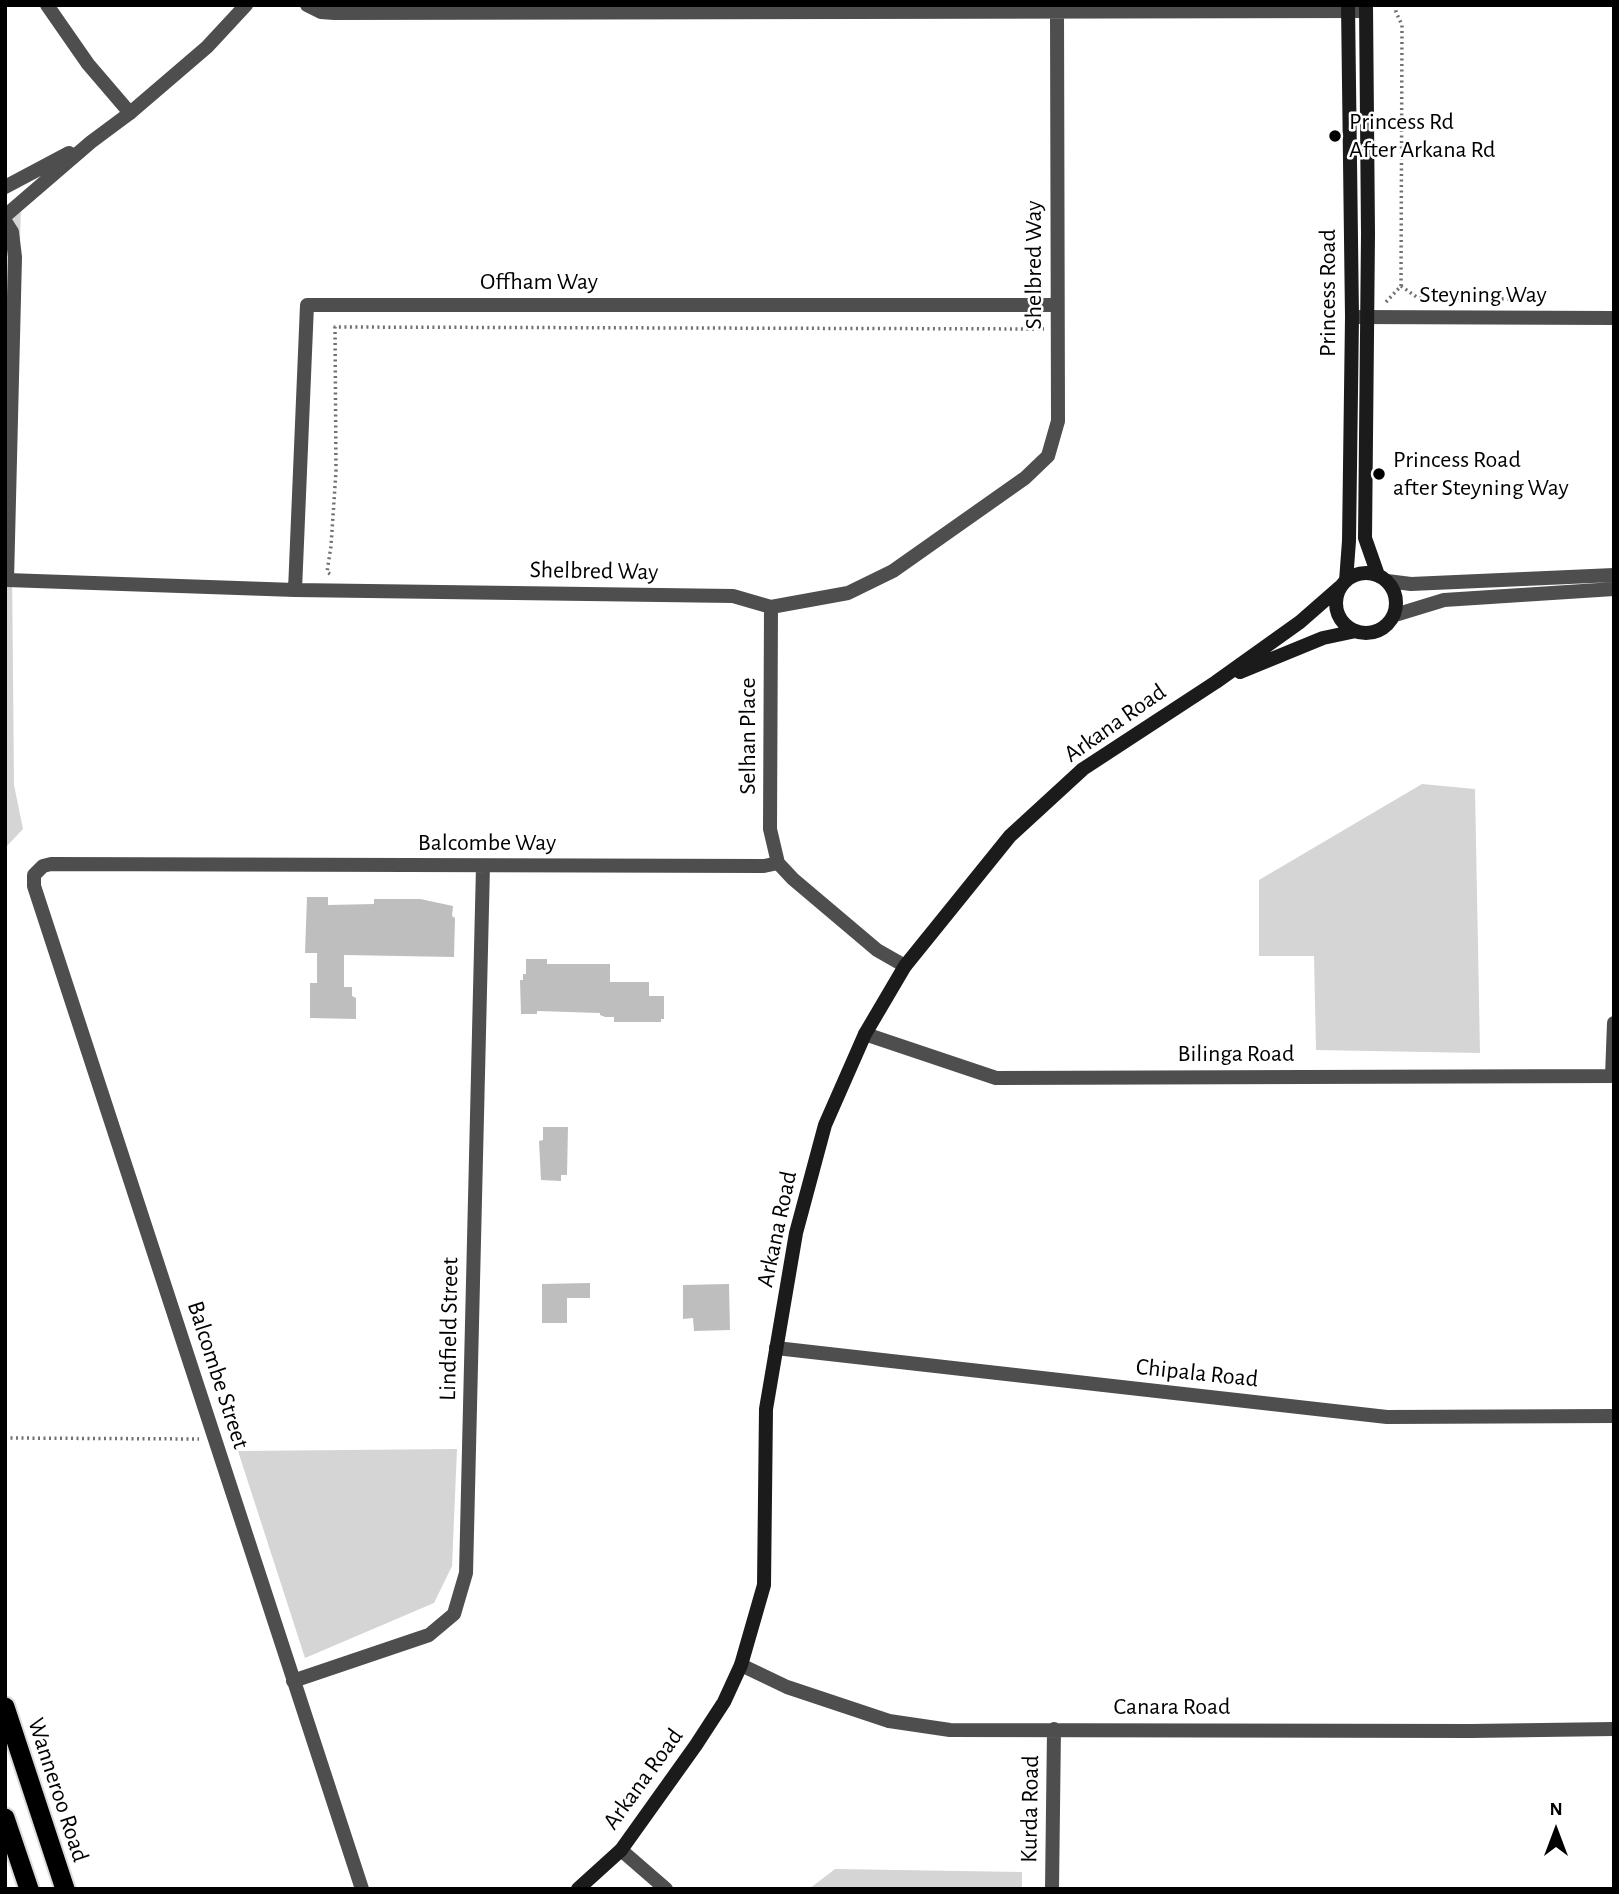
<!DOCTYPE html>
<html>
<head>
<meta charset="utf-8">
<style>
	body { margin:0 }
	#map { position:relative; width:1619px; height:1894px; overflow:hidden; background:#fff; font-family:"Alegreya Sans",sans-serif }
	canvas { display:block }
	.frame { position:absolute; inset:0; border:7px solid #000; pointer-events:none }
	.north { position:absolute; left:1521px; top:1796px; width:70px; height:70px; -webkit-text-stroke:5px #fff; paint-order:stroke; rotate:0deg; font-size:19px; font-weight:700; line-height:28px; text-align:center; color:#000 }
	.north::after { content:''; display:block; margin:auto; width:24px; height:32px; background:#000; clip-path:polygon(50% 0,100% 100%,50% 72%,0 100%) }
</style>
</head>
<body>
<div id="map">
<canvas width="1619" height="1894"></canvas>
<div class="frame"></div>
<div class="north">N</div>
</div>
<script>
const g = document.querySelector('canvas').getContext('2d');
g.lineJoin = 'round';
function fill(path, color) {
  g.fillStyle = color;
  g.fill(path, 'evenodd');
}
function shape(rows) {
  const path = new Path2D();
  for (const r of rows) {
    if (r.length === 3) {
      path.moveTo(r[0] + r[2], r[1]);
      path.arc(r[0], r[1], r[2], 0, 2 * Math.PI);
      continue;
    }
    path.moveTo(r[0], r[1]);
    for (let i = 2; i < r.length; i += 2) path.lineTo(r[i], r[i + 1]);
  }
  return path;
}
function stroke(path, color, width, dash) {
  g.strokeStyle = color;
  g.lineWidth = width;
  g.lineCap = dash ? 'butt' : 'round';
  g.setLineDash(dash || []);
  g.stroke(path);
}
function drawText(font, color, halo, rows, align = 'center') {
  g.font = font + ' "Alegreya Sans",sans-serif';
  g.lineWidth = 5;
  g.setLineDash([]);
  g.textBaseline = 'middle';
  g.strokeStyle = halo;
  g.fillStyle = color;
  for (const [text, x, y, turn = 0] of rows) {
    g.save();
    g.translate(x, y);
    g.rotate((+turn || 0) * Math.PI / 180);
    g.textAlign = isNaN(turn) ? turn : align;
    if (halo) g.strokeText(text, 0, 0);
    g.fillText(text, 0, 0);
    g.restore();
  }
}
fill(shape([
	[21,203,12,565,14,785,23,829,5,848,5,206],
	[1422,784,1475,789,1480,1053,1316,1050,1314,956,1259,956,1259,880],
	[457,1449,452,1566,434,1603,305,1658,238,1451],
	[835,1869,1022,1872,1022,1889,809,1889]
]), '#d5d5d5');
fill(shape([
	[307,897,328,897,328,905,374,904,374,899,420,899,453,906,452,916,455,918,454,957,344,955,344,987,352,987,352,996,356,998,356,1019,310,1018,310,983,317,983,317,953,305,953],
	[526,959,547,959,547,964,610,964,610,982,649,982,649,996,664,996,664,1019,661,1019,661,1022,614,1022,614,1017,605,1017,600,1015,600,1013,537,1011,537,1014,521,1014,520,980,523,980,523,974,526,974],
	[543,1127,568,1127,567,1175,561,1175,561,1181,541,1180,539,1141,543,1140],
	[590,1283,590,1298,567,1298,567,1323,542,1323,542,1284],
	[729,1284,730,1330,694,1331,693,1318,683,1319,683,1285]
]), '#bebebe');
const trunk = shape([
	[5,1707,65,1889],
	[5,1818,29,1889]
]);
stroke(trunk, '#dbdbdb', 23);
stroke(shape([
	[1401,286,1418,298,1514,299],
	[1386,302,1401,286,1402,25,1396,12,1396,5],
	[330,574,327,572,331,546,336,471,335,327,1044,329],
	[5,1438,199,1439]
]), '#707070', 3.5, [2, 3.5]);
stroke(shape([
	[47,5,88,64,130,113],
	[307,5,321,12,334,13,1366,11],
	[5,221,12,232,15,257,7,580,295,590,733,596,771,607,848,593,893,571,1025,478,1048,456,1058,421,1057,10],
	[1356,317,1614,318],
	[295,590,307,305,1056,305],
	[771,607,770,829,778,863],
	[865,1034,996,1078,1614,1076],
	[1612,1076,1614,1023],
	[776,1348,1387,1417,1614,1416],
	[741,1665,787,1687,889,1721,950,1730,1471,1731,1614,1729],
	[293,1681,429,1635,454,1614,466,1573,483,866],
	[621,1850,666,1889],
	[362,1889,34,886,34,875,43,866,51,864,764,866,778,863,793,879,877,950,905,966],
	[1052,1889,1054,1729]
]), '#4e4e4e', 14);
stroke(shape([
	[5,187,69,153],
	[5,216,91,142,130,113,207,47,246,5],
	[1387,581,1411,584,1614,575],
	[1395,615,1444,600,1614,589]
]), '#4e4e4e', 14);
stroke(shape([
	[1366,5,1368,234,1365,538,1378,575],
	[1366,603,30],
	[1346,581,1349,541,1352,317,1348,5],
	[1240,672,1323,638,1356,631],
	[578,1889,621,1850,696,1745,724,1702,741,1665,764,1585,766,1409,796,1233,825,1125,865,1034,905,966,1010,836,1083,769,1216,682,1300,622,1340,587]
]), '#1b1b1b', 14);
stroke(trunk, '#000', 19);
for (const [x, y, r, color] of [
	[1335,136,7,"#000"],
	[1379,474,7,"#000"]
]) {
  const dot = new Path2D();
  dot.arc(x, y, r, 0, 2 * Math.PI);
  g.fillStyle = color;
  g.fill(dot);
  stroke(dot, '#fff', 2.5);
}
drawText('24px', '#000', '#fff', [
	["Princess Rd",1349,122],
	["After Arkana Rd",1349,150],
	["Princess Road",1393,460],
	["after Steyning Way",1393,488]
], 'left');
drawText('24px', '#000', '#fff', [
	["Shelbred Way",1034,265,-90],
	["Offham Way",539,282],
	["Princess Road",1328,293,-90],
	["Steyning Way",1483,295],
	["Shelbred Way",594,571,1],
	["Arkana Road",1115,723,-35],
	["Selhan Place",748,736,-90],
	["Balcombe Way",487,843],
	["Bilinga Road",1236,1054],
	["Arkana Road",777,1229,-78],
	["Lindfield Street",449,1329,-89],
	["Chipala Road",1197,1373,6],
	["Balcombe Street",218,1375,72],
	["Canara Road",1172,1707],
	["Arkana Road",643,1779,-54],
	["Wanneroo Road",58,1790,72],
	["Kurda Road",1030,1809,-89]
]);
</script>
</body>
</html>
